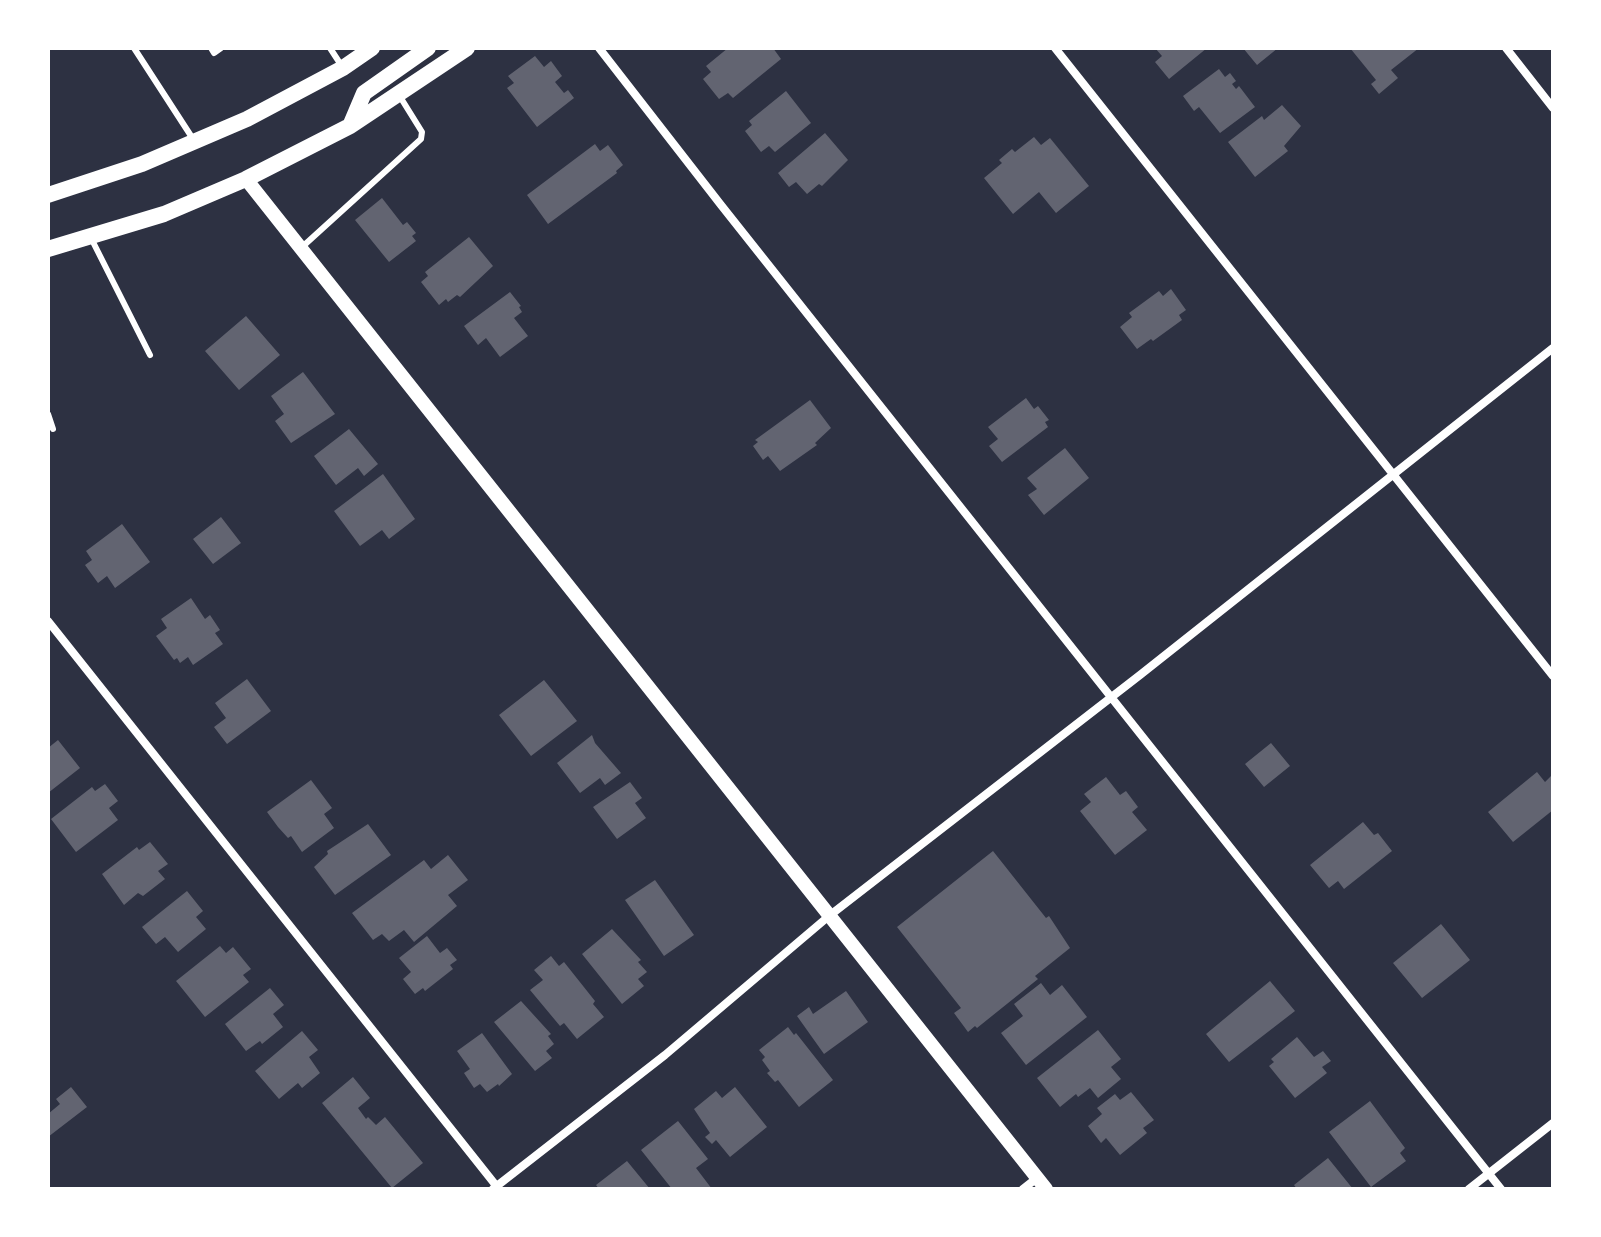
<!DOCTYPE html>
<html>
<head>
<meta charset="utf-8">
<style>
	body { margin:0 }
	#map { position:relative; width:1601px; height:1237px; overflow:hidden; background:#2d3142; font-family:Quicksand,sans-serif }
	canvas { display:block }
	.frame { position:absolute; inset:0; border:50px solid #fff; pointer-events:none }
</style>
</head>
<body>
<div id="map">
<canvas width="1601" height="1237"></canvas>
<div class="frame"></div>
</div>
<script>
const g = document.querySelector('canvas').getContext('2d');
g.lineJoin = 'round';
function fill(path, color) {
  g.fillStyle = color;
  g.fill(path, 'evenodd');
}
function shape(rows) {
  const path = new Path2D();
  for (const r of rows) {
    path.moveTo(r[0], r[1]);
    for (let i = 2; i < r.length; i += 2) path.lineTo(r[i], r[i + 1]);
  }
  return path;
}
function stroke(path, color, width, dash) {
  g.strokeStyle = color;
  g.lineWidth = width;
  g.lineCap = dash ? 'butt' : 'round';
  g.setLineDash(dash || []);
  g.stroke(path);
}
fill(shape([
	[728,48,773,48,781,59,733,98,728,93,719,99,703,79,711,72,706,66],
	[1155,48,1207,48,1169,79,1155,62,1162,56],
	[1243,48,1278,48,1257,65],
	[1350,48,1419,48,1391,70,1398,78,1379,94,1371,84,1376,80],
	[535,56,544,67,551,61,562,76,555,82,564,93,568,90,574,98,537,127,507,88,514,83,508,76],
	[1219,69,1225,77,1230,73,1236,81,1232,84,1236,89,1239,86,1255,107,1220,133,1199,107,1194,111,1183,96],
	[786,91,811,123,775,152,769,146,761,152,745,131,752,125,749,121],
	[1282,105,1301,126,1284,146,1288,151,1255,177,1228,142,1262,116,1264,120],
	[825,133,848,160,822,186,819,184,807,194,796,182,789,187,778,173],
	[1034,137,1041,145,1050,138,1089,186,1056,213,1039,192,1013,214,984,178,1002,163,999,160,1012,149,1015,152],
	[595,144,600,151,608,145,623,165,616,171,617,173,548,224,527,195],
	[382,198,403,225,407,222,416,233,412,236,416,241,389,262,355,220],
	[469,237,493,266,460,297,457,295,448,302,446,299,439,305,421,282,428,276,425,272],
	[1171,289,1186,310,1179,315,1182,320,1153,341,1151,339,1137,349,1120,327,1132,317,1129,313,1159,291,1163,296],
	[510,292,521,306,519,307,522,312,514,318,528,336,500,357,486,338,478,345,464,326],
	[246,316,280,355,239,390,205,351],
	[303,372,335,414,291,443,275,421,284,414,271,396],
	[1026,398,1034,409,1038,406,1049,420,1045,422,1048,427,1002,462,989,446,998,439,988,427],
	[810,400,831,428,815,443,817,445,780,471,768,456,763,460,753,446,758,442,755,440],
	[349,429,378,464,364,476,358,468,336,485,314,456],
	[1065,448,1089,478,1044,515,1028,495,1037,489,1027,478],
	[383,474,415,519,389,539,382,530,360,546,334,511],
	[221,517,241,543,213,564,193,539],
	[122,524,150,562,115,588,107,576,98,583,85,565,92,560,86,551],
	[191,598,205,619,210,615,220,630,215,633,223,644,193,665,188,657,180,663,177,658,174,660,156,636,167,628,161,619],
	[247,679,271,711,227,744,214,727,226,718,215,703],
	[544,680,577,721,531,756,499,715],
	[592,735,595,743,621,773,605,785,600,778,580,793,557,763],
	[58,740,80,768,48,793,48,748],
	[1271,743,1290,766,1264,787,1245,764],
	[1537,772,1545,782,1551,776,1553,779,1553,810,1513,842,1488,812],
	[1106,777,1120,795,1126,791,1138,807,1132,812,1147,830,1115,855,1080,811,1091,802,1084,794],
	[311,780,332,808,324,814,334,828,302,852,291,836,288,838,278,827,267,812],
	[630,782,642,798,635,803,646,818,617,839,593,807],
	[105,784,118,801,109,808,118,820,76,852,51,819,92,787,95,791],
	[1363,822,1374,835,1378,833,1392,851,1344,889,1338,881,1329,888,1310,865],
	[368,824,391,855,335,895,314,867,328,854,327,851],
	[150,842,168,864,158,871,165,879,143,896,138,893,124,905,102,874,137,847,139,850],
	[993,851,1046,918,1049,916,1070,948,1035,976,1038,979,977,1028,975,1026,968,1032,954,1013,961,1008,897,927],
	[448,855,468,880,448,895,457,906,414,942,404,930,389,941,382,934,373,940,352,913,424,860,431,869],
	[655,880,694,935,664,956,625,900],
	[187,891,203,911,196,917,206,929,178,952,165,937,156,944,142,927],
	[1441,924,1470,960,1422,998,1393,963],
	[612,929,641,960,638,962,647,972,638,979,644,986,622,1004,582,954],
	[427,936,440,953,447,948,457,960,450,965,453,969,425,991,423,988,415,994,403,979,411,972,399,958],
	[220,946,226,953,233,947,251,969,243,975,249,982,205,1017,176,981],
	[551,956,559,966,564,962,595,1001,593,1004,604,1017,577,1039,564,1023,560,1026,530,990,543,980,534,970],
	[1270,981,1295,1011,1229,1062,1206,1034],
	[1041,983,1050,995,1062,985,1087,1017,1026,1065,1001,1033,1023,1016,1014,1004],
	[270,988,284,1005,273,1014,283,1027,262,1044,260,1041,246,1051,225,1024],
	[846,991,868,1022,824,1054,797,1016,809,1007,813,1014],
	[521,1001,551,1034,548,1036,554,1044,546,1051,552,1058,535,1071,494,1022],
	[788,1027,794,1035,796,1033,833,1080,799,1107,778,1080,775,1082,767,1073,770,1071,762,1060,765,1057,759,1050],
	[1098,1030,1121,1059,1111,1067,1121,1079,1098,1098,1090,1088,1078,1097,1076,1094,1060,1107,1037,1078],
	[302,1031,318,1050,309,1057,320,1073,302,1088,298,1083,279,1099,255,1071],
	[482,1033,512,1074,499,1086,498,1084,487,1092,480,1084,474,1088,464,1073,470,1069,457,1051],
	[1297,1037,1314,1057,1323,1051,1331,1061,1322,1067,1327,1073,1295,1098,1269,1066,1274,1062,1271,1059],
	[353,1077,370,1098,358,1108,366,1119,368,1117,376,1125,385,1117,423,1163,392,1188,322,1103],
	[71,1087,87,1107,48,1137,48,1114,60,1104,56,1099],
	[735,1087,767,1127,730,1157,716,1140,712,1144,705,1137,710,1133,694,1109,716,1091,722,1098],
	[1131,1092,1154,1120,1143,1128,1147,1133,1120,1155,1106,1138,1101,1143,1088,1126,1102,1114,1097,1108,1115,1094,1120,1100],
	[1370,1101,1405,1148,1400,1153,1406,1161,1371,1187,1329,1132],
	[678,1121,708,1159,696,1168,712,1189,672,1189,641,1150],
	[1328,1158,1353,1189,1297,1189,1294,1185],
	[627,1161,650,1189,599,1189,596,1185]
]), '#626471');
stroke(shape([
	[134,48,193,139],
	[211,48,214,53,221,48],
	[330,48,343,68],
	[91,238,150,355],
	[301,248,421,139,422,132,399,95],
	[48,414,53,429]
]), '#fff', 6);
stroke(shape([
	[599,48,721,205,1501,1189],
	[1055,48,1553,676],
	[1506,48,1553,108],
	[48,621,498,1188],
	[493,1189,665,1055,829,916,1140,675,1553,348],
	[1023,1189,1037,1178],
	[1469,1189,1553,1123]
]), '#fff', 8);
stroke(shape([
	[246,179,1046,1189]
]), '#fff', 14);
stroke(shape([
	[350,126,364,93,428,48],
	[48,195,142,164,247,119,343,68,372,48],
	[48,249,164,214,246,179,350,126,467,48]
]), '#fff', 16);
</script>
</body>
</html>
